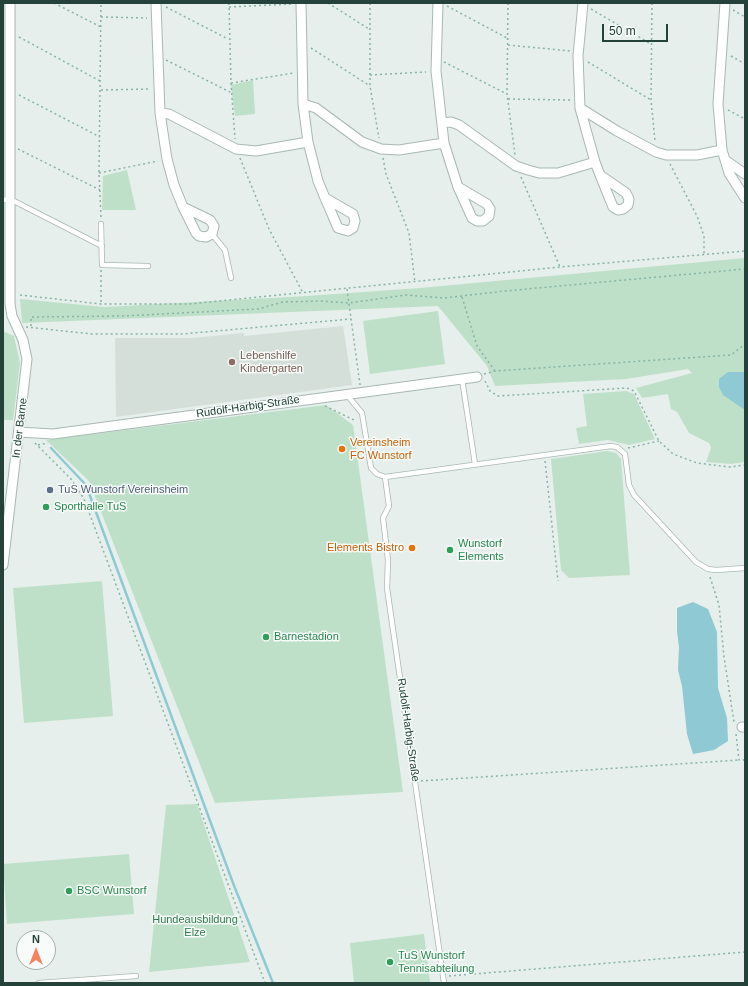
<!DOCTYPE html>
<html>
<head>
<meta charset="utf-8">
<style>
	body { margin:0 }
	#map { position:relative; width:748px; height:986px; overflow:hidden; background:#e6efeb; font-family:Arial,sans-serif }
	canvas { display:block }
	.frame { position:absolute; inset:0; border:4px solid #24423a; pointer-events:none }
	.north { position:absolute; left:16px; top:930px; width:40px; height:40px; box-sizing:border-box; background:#f7fbf9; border:1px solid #a3b1ad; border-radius:50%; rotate:0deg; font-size:11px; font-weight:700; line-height:16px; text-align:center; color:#24423a }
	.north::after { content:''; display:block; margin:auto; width:14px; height:18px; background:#f4845f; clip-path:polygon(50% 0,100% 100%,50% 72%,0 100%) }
	.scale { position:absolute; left:602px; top:24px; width:66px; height:18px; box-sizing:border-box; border:2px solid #24423a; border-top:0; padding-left:5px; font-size:12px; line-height:14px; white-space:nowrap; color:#24423a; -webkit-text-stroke:3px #f7fbf9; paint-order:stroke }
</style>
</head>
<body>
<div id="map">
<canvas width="748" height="986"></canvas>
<div class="frame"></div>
<div class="north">N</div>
<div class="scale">50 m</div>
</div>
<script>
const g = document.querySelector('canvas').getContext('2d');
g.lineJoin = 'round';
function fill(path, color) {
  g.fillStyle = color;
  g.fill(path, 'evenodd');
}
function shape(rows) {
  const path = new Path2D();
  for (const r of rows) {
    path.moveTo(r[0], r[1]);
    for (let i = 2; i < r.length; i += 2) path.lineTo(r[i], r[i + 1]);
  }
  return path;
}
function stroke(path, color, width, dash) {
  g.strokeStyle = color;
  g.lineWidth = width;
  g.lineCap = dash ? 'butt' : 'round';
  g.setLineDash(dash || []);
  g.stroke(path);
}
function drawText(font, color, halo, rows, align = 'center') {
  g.font = font + ' Arial,sans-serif';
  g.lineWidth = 3;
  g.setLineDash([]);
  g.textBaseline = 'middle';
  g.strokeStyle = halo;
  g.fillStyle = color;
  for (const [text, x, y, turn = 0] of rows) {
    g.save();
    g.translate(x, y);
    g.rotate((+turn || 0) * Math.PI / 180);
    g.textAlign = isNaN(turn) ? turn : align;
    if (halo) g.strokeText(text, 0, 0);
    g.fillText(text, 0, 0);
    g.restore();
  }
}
fill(shape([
	[343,326,352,385,116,417,115,338,192,338,244,333,244,336]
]), '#d4dfda');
fill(shape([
	[253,80,255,114,235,116,231,85],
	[127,170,136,210,102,210,103,176],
	[745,258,745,462,731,464,706,462,711,448,709,443,689,433,677,412,671,409,668,394,642,398,636,388,692,373,688,369,626,379,495,386,487,366,438,306,22,323,20,299,104,307,307,296,420,288],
	[438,311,445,364,370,374,363,321],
	[3,331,14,336,20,363,13,420,3,420],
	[626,391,634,394,655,439,629,445,608,440,579,444,576,428,587,426,583,394],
	[326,405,353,425,403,792,215,803,89,481,46,440],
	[607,451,616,453,621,459,630,575,569,578,561,570,551,459],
	[102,581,113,716,24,723,13,588],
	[197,804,250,962,149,972,166,805],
	[129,854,134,914,7,924,3,864],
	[424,934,430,982,354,983,350,943]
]), '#bfe0c8');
fill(shape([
	[728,372,745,372,745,410,723,395,719,387,719,379],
	[693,602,708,609,717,632,718,688,727,718,728,741,714,750,693,754,687,734,682,686,678,670,679,647,677,631,677,608]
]), '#8ec9d4');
stroke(shape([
	[51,448,86,485,233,883,273,983]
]), '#8ec9d4', 2.5);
const service = shape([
	[3,200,10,199,102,246],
	[101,224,102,265,148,266],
	[212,234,225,250,231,278],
	[462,379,475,464],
	[347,395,362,413,371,468,377,474,385,477,611,446,617,447,625,454,629,485,634,495,696,562,708,569,716,570,745,568],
	[385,477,389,506,383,518,388,560,387,588,444,983],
	[39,983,136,976]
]);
const minor = shape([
	[156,3,160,113,167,159,174,185,183,207,196,233,199,236,206,237,212,234,214,226,210,220,183,207],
	[301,3,303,104,308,142,318,181,325,198,338,228,348,231,353,228,355,221,353,214,325,198],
	[438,3,436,71,444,143,458,187,472,218,477,221,483,221,489,216,490,209,487,204,458,187],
	[583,3,578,56,580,108,595,162,600,175,613,207,618,210,623,209,628,205,629,199,626,193,600,175],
	[725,3,718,104,722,150,729,173,745,198],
	[303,104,316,108,362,142,381,149,399,150,444,143],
	[580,108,617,131,656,152,666,155,697,155,722,150],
	[160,113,169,114,236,149,256,151,308,142],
	[442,123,451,122,459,125,516,166,528,170,539,173,558,173,595,162],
	[725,160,745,174],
	[19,432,53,434,477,377],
	[3,565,27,359,23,340,12,316,10,304,10,3],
	[742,727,745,727]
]);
stroke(service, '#a8b8b2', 6);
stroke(minor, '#a8b8b2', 11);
stroke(shape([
	[54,3,101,27],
	[229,3,231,83,235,139],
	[328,3,369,29],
	[370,3,370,86,379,138],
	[508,3,507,94,515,155],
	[652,3,651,100,655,141],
	[447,6,509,39],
	[166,7,228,39],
	[229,7,293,4],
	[591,9,651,44],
	[733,10,745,17],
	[101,17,147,18],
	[19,37,100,81],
	[508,45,570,51],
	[311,48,370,86],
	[731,56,745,64],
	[166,60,232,93],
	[444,62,507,94],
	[588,62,651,100],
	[370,75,426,72],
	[231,83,294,73],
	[101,90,151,89],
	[19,95,100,137],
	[508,99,570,100],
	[728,110,745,119],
	[18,149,100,190],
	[240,158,269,229,303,293],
	[383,158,386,174,409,233,415,283],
	[670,164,697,216,704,236,704,254],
	[99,173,158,161],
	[521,177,560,267],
	[101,217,99,173,101,3],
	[101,270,101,303],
	[347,289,360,385],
	[20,295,101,304,189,304,560,267,745,251],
	[462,297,477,346,495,371],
	[31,326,31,317,123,316,258,309,283,302,320,301,349,303,406,295,444,298,505,291,745,269],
	[26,327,92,334,182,334,351,319],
	[484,374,495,371,731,355,745,344],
	[485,381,490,391,498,396,627,388,634,391,659,441,673,454,697,463,730,467,745,465],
	[325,406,356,421],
	[35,443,71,479,84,499,265,983],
	[38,445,48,443],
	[628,448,659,441],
	[545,461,558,581],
	[710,577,719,605,724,657,734,722],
	[736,734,739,760,745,760],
	[421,781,739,760],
	[449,976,745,952]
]), '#86b3a5', 1.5, [2, 3]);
stroke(service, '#fff', 4.5);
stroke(minor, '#fff', 9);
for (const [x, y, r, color] of [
	[232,362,4,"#8d6e63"],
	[342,449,4,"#e8710a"],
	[50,490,4,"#5c6f8a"],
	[46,507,4,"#2e9e5b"],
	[412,548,4,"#e8710a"],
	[450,550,4,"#2e9e5b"],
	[266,637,4,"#2e9e5b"],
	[69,891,4,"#2e9e5b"],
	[390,962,4,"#2e9e5b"]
]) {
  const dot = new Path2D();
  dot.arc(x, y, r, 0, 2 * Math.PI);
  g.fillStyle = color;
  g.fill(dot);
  stroke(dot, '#f7fbf9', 1.5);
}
drawText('11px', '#785e54', '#f7fbf9', [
	["Lebenshilfe",240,356],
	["Kindergarten",240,369]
], 'left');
drawText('11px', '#24423a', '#f7fbf9', [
	["Rudolf-Harbig-Straße",248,407,-8],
	["In der Barne",20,428,-83],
	["Rudolf-Harbig-Straße",408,730,82]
]);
drawText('11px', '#c56008', '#f7fbf9', [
	["Vereinsheim",350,443],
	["FC Wunstorf",350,456],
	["Elements Bistro",404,548,"right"]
], 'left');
drawText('11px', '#4e5e75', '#f7fbf9', [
	["TuS Wunstorf Vereinsheim",58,490]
], 'left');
drawText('11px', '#27864d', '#f7fbf9', [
	["Sporthalle TuS",54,507],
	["Wunstorf",458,544],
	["Elements",458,557],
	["Barnestadion",274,637],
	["BSC Wunstorf",77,891],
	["TuS Wunstorf",398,956],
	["Tennisabteilung",398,969]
], 'left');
drawText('11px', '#2d7a4b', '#f7fbf9', [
	["Hundeausbildung",195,920],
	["Elze",195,933]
]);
</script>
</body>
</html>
